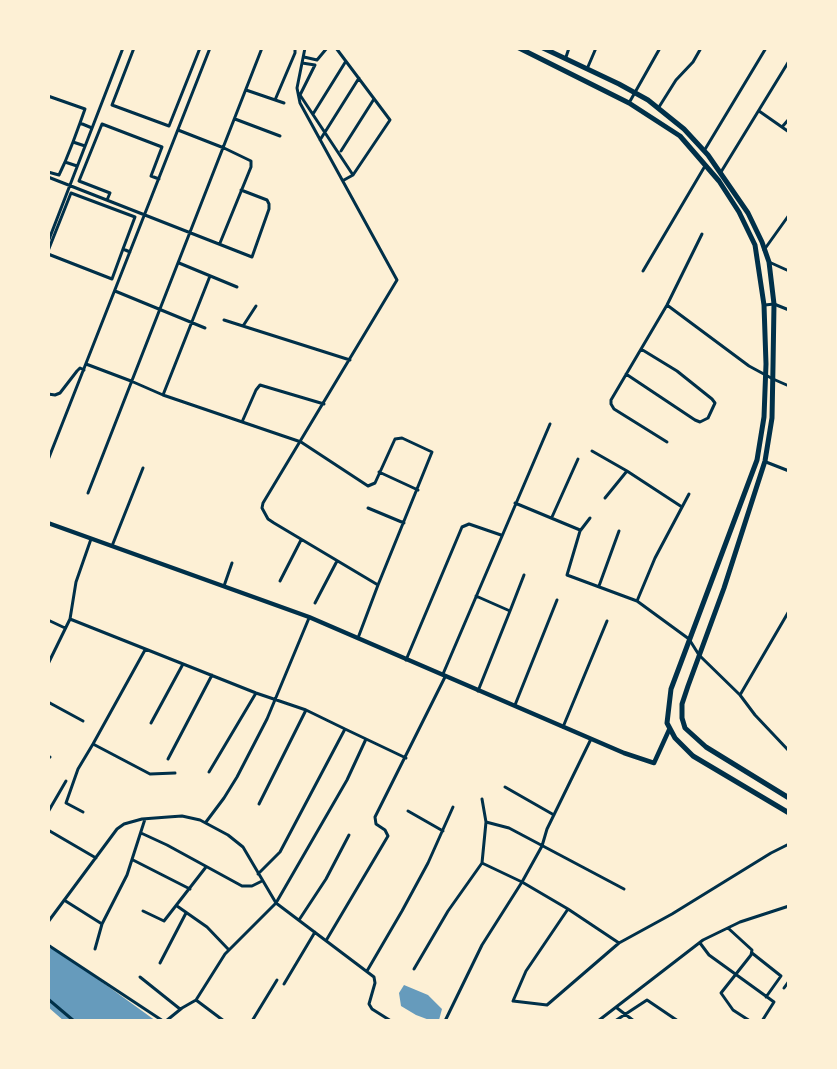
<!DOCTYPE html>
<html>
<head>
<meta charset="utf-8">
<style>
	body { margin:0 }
	#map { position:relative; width:837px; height:1069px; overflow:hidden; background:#fdf0d5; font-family:"Titillium Web",sans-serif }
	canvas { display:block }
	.frame { position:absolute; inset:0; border:50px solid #fdf0d5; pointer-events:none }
</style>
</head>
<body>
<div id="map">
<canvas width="837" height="1069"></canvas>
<div class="frame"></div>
</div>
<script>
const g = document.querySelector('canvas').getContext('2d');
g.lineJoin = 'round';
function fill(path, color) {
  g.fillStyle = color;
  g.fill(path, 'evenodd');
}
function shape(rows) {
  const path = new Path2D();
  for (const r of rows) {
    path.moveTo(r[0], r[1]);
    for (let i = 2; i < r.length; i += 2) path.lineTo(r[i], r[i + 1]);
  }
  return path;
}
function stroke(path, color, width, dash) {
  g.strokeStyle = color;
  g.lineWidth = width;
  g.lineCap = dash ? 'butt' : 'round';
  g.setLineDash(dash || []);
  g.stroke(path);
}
fill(shape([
	[49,948,59,951,156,1021,64,1021,48,1007],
	[404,985,428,995,442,1009,439,1020,432,1021,416,1015,401,1006,399,993]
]), '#669bbc');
stroke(shape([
	[134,48,112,105,169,126,200,48],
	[305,48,297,88,300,103,397,280,263,503,262,508,268,519,274,523,378,585,358,638],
	[336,48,390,120,353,175,344,180],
	[304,57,317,60,327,48],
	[566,57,569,48],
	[302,63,315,65,300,95,353,175],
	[587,69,596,48],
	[246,90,284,103],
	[48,96,85,109,80,123],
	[275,100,295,53,295,48],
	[629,103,660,48],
	[659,107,676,80,693,62,701,48],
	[759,111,789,132],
	[313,114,346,61],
	[235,119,280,136],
	[782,127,789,119],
	[178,130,224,148,251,161,251,167,220,243],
	[320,140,359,78],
	[85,146,73,142,80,123,92,128],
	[341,151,374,99],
	[704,151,766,48],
	[65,162,73,142],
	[48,172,59,175,65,162,77,166],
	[721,172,789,61],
	[48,177,252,257,269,209,269,204,267,200,241,190],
	[107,200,110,193,79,181,102,124,162,147,151,176,159,179],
	[48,242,123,48],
	[764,250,789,215],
	[48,251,71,193,135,217,123,249],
	[48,254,112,279,123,249,130,252],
	[769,262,789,271],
	[179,263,237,287],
	[643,271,705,166],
	[115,291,205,328],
	[667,305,749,366,773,379,789,386],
	[765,305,774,304,789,310],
	[224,320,350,360],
	[243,326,256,306],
	[86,364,131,381,163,395,301,442,368,486,375,483,395,439,402,438,432,452,378,585],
	[626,374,695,420,700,422,708,418,715,403,712,399,677,371,641,349],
	[48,394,55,395,60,393,77,371,80,368,84,370],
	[163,395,210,276],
	[242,422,256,390,260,385,324,404],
	[667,442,614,409,611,404,611,400,667,305,702,234],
	[592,451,627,471,682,507],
	[48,460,210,48],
	[766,462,789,471],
	[379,472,418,490],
	[88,493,262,48],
	[689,494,655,558,637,601,689,639,699,655,740,695,755,715,789,751],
	[605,498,627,471],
	[515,503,580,530],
	[368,508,404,523],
	[552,517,578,459],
	[590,518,580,531,567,575,637,601],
	[112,546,143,468],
	[280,581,301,540],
	[224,586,232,563],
	[599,586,619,531],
	[476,596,510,611,478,691],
	[315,603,337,561],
	[510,611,524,575],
	[70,619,256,693,306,710,345,729],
	[48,620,65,628],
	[145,650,93,744,150,774,175,773],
	[406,660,462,527,469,524,501,535],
	[48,664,70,619,76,582,91,539],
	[443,674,550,424],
	[740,695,789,611],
	[48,702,83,721],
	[515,705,557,600],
	[151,723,183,664],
	[563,727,607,621],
	[48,756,50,757],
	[168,759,212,675],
	[209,772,256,693],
	[505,787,554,815],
	[482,799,486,822,509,828,624,889],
	[259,804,306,710],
	[408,811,443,831],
	[48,812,66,781],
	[83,812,66,803,78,769,93,744],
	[206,822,224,798,237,777,267,719,309,618],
	[48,830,96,858],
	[141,833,167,845,242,886,252,886,262,881],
	[133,860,190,889],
	[482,863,522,882,568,909],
	[258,874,280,852,345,729,406,758],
	[64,900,102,924],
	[177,906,207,927,229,950],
	[143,911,164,921,206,867],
	[299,920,326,879,349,835],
	[48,922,117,829,124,824,142,819,168,817,182,816,200,820,228,835,243,847,276,903,374,977,375,983,369,1004,372,1009,391,1021],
	[728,928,752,950,751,955,721,993,733,1010,750,1021],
	[327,939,388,836,385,830,376,824,375,817,445,677],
	[619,943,568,909,526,971,513,1001,547,1005,619,943,672,914,771,853,789,844],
	[700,943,709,955,774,1002,762,1021],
	[48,945,163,1021],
	[95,949,102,924,127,875,145,819],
	[752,953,781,976,766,997],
	[160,963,186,913],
	[414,969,448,911,482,863,486,822],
	[367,971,402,911,428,863,453,807],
	[140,977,180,1009],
	[284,984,315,932],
	[784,988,789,981],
	[48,999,74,1021],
	[196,1000,224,1021],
	[617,1008,634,1021],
	[166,1021,182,1008,196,1000,225,954,276,903,347,780,366,739],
	[252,1021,277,980],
	[445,1021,482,945,522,882,542,846,547,829,591,739],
	[598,1021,703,940,740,922,789,906],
	[615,1021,647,1000,678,1021]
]), '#003049', 3);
stroke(shape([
	[48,523,309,617,624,753,654,763,669,730]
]), '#003049', 4.5);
stroke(shape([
	[519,48,629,103,680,136,719,181,739,212,755,245,764,305,766,364,764,417,757,460,671,689,667,723,675,738,693,756,789,813],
	[543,48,619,84,648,100,684,129,708,155,748,213,762,242,769,262,774,304,773,366,772,418,765,461,724,588,688,686,682,704,682,718,685,728,706,747,789,798]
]), '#003049', 5);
</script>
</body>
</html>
